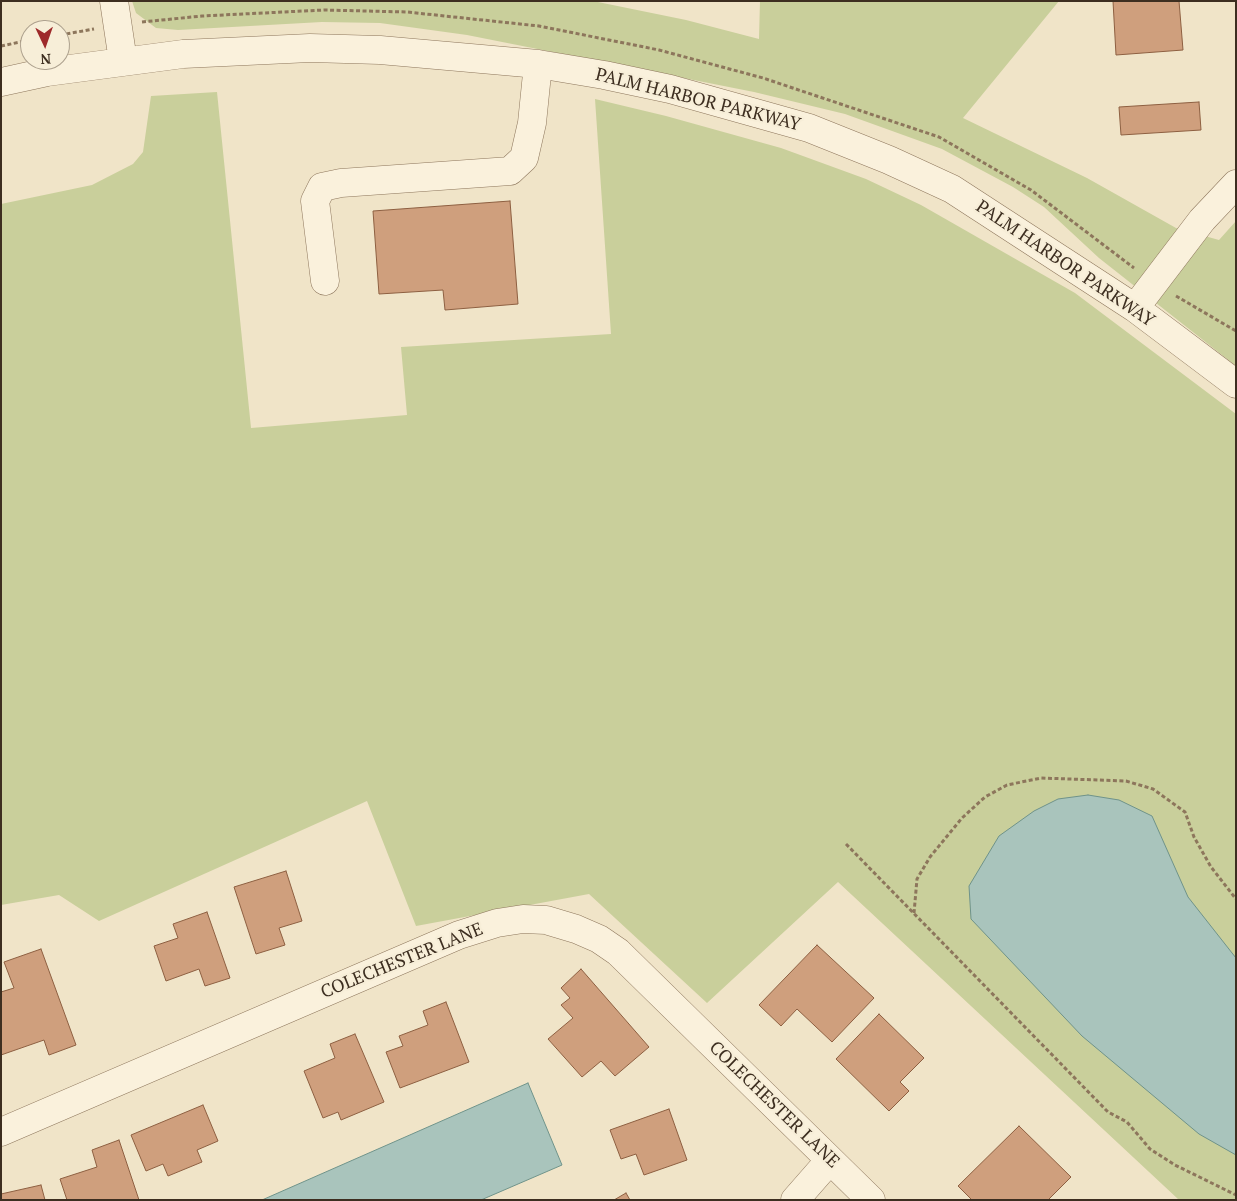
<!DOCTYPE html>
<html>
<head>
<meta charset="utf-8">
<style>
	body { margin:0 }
	#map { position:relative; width:1237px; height:1201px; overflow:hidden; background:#f0e4c8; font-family:"PT Serif",serif }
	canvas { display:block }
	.frame { position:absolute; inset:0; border:2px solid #3d2e20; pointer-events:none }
	.north { position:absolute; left:20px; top:20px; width:50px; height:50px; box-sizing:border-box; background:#f7eed8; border:1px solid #ada18e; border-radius:50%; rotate:177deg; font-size:14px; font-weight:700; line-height:20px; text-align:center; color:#3d2e20 }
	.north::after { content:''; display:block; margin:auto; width:18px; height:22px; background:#9e2a2b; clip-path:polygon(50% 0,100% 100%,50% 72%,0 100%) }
</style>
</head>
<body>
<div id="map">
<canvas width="1237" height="1201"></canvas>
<div class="frame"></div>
<div class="north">N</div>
</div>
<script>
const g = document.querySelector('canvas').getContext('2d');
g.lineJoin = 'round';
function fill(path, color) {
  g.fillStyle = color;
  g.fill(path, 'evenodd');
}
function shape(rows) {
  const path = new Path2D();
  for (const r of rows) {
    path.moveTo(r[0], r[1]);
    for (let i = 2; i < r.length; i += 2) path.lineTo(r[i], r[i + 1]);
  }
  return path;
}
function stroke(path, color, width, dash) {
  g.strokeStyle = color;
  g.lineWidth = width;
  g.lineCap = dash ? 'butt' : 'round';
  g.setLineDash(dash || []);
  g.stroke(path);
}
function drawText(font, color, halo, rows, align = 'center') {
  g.font = font + ' "PT Serif",serif';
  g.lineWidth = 4.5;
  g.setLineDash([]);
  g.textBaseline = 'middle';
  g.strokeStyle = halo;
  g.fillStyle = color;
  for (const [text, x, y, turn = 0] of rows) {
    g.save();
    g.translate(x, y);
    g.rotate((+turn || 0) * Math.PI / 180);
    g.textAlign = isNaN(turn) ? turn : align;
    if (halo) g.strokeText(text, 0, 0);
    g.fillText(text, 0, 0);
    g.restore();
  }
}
fill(shape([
	[132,1,593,1,686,20,759,39,760,1,1059,1,963,118,1087,178,1176,228,1219,240,1236,221,1236,366,1099,258,1044,207,1013,187,942,149,845,114,754,92,467,35,380,23,322,22,178,30,156,28,136,13],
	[217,92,251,428,407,415,401,347,611,334,595,99,666,116,781,148,866,179,921,205,1075,293,1236,414,1236,1200,1178,1199,838,882,707,1003,589,894,416,926,367,801,99,921,59,895,1,905,1,204,92,185,133,164,143,152,151,96]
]), '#c9cf9b');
const water = shape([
	[1088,795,1119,800,1152,816,1188,897,1236,958,1236,1155,1199,1134,1082,1036,971,919,969,886,999,836,1034,811,1058,799,1088,795],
	[528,1083,562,1165,481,1200,262,1200,528,1083]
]);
fill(water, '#a9c4bc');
stroke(water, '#6f938a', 1);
const building = shape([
	[1113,1,1179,1,1183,50,1116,55,1113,1],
	[1199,102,1201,130,1121,135,1119,107,1199,102],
	[510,201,518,304,445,310,443,290,379,294,373,211,510,201],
	[286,871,302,921,279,928,285,945,256,954,234,887,286,871],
	[207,912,230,978,205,986,199,969,166,981,154,946,178,938,173,924,207,912],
	[817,945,874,998,832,1042,797,1009,781,1026,759,1005,817,945],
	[41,949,76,1045,49,1055,44,1040,1,1055,1,992,14,988,4,962,41,949],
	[581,969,649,1047,615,1076,601,1061,582,1077,548,1039,573,1018,561,1005,570,998,561,988,581,969],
	[446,1002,469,1062,400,1088,386,1052,403,1046,399,1036,428,1025,423,1011,446,1002],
	[879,1014,924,1058,900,1082,909,1091,889,1111,836,1059,879,1014],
	[355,1034,384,1102,341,1120,338,1112,323,1118,304,1071,335,1058,330,1044,355,1034],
	[203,1105,218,1141,197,1150,202,1162,168,1176,163,1164,146,1171,131,1135,203,1105],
	[669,1109,687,1160,644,1175,636,1154,621,1159,610,1130,669,1109],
	[1019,1126,1071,1177,1048,1200,972,1200,958,1186,1019,1126],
	[119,1140,139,1200,67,1200,60,1179,97,1167,92,1150,119,1140],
	[41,1185,45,1200,1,1200,1,1194,41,1185],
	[626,1193,630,1200,614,1200,626,1193]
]);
fill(building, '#cf9f7d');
stroke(building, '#8d5f41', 1);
const minor = shape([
	[114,1,123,61],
	[1,82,47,72,183,54,310,48,380,50,538,64,604,75,670,89,809,128,889,160,952,189,1135,308,1236,384],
	[325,281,315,201,322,187,341,183,510,171,524,158,532,123,538,64],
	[1135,308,1202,220,1236,184],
	[1,1132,459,935,497,923,523,919,546,920,576,929,599,939,618,952,871,1200],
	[795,1200,830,1160]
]);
stroke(minor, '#8d765c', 29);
stroke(shape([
	[142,22,202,16,324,10,407,12,539,26,659,50,763,78,939,137,1031,190,1134,268],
	[60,35,94,29],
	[1,46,30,40],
	[1176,296,1236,331],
	[846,844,1108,1112,1127,1122,1150,1149,1175,1165,1236,1195],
	[914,913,917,879,930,857,962,818,985,797,1007,785,1041,778,1126,781,1153,789,1185,812,1194,837,1211,867,1236,899]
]), '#8d765c', 3, [4, 2.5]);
stroke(minor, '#faf1dc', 28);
drawText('18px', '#3d2e20', '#f7eed8', [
	["PALM HARBOR PARKWAY",698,100,14],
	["PALM HARBOR PARKWAY",1065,264,34],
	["COLECHESTER LANE",402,961,-22],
	["COLECHESTER LANE",774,1105,44]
]);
</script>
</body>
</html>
